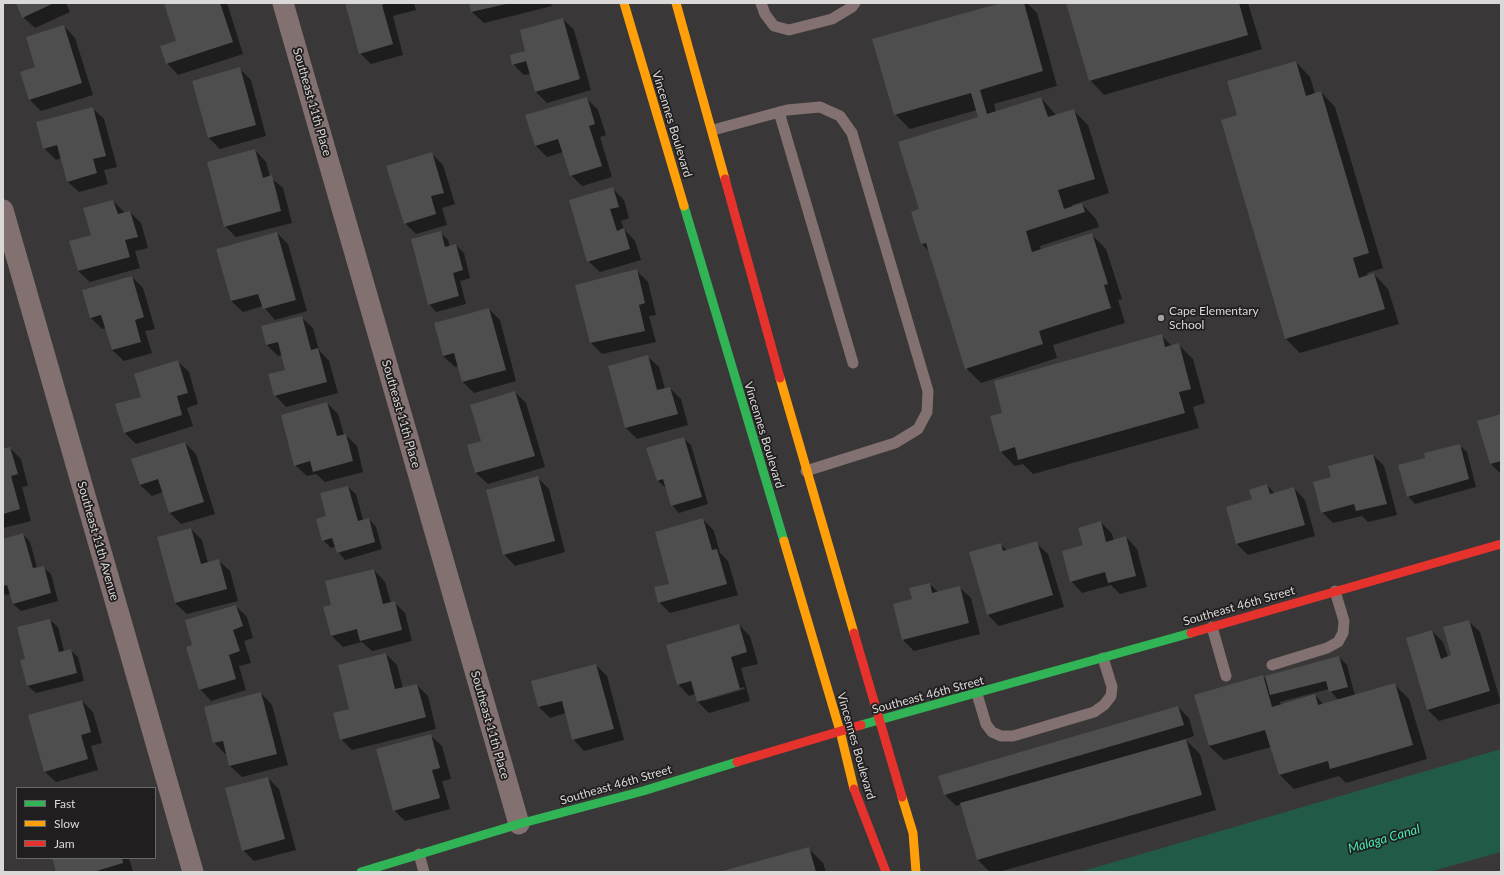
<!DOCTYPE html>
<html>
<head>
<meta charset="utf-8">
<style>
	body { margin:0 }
	#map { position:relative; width:1504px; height:875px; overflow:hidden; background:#393737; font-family:Lato,sans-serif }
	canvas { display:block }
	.frame { position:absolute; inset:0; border:4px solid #dbd9d8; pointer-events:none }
	.legend { position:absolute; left:16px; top:787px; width:140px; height:72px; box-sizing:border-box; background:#201e1e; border:1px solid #6b6968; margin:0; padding:5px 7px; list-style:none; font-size:12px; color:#dbd9d8 }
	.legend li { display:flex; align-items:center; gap:8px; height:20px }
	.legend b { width:20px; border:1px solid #6b6968 }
</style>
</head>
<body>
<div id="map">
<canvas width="1504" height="875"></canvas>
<div class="frame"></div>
<ul class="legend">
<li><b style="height:5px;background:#30b455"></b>Fast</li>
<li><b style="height:5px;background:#ff9f0a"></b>Slow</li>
<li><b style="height:5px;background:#e5322d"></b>Jam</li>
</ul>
</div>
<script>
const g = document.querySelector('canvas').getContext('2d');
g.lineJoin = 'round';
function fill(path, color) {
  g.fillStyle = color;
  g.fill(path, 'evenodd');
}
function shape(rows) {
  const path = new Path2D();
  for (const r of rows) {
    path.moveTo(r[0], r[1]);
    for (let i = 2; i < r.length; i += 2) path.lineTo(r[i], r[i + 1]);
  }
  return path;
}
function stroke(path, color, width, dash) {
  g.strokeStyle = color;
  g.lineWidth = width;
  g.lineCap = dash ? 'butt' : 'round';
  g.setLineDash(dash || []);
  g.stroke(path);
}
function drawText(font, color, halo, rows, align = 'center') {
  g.font = font + ' Lato,sans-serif';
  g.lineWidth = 3.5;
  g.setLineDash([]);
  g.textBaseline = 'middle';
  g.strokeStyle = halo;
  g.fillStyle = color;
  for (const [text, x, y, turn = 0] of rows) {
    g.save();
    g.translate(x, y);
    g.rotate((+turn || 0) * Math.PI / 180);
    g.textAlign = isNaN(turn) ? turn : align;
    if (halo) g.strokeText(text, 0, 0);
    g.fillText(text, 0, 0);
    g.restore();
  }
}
fill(shape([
	[1501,749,1501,852,1429,872,1080,872]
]), '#215a47');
fill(shape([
	[17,3,66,3,70,12,35,28,23,17],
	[165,3,227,3,243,54,178,75,167,63,178,42],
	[346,3,414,3,416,10,393,16,403,55,371,64,360,53],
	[470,3,551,3,552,6,484,23,472,12],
	[1004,3,1027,3,1037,13,1057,86,994,104,996,112,1041,98,1057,116,1073,110,1088,125,1109,193,1072,205,1073,207,1082,204,1096,219,1099,227,1040,246,1041,250,1091,234,1106,249,1122,299,1118,300,1125,323,1053,345,1057,358,981,383,966,368,929,251,922,244,912,213,921,210,979,117,977,110,910,129,895,114],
	[1067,3,1248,3,1262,49,1104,95,1090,80],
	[563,19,574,30,591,90,547,103,535,91,530,74,524,75,513,64],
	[64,26,75,38,93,95,41,111,30,100,21,73,37,68],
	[1296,62,1310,77,1315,94,1321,92,1335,107,1383,268,1367,273,1368,276,1374,274,1388,289,1399,324,1300,353,1286,339,1238,116],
	[239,68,251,80,266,136,220,149,209,138],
	[586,98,598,110,606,135,600,137,612,177,582,186,571,175,563,152,547,157,536,146],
	[92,108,104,119,117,167,104,170,108,184,79,192,67,181,61,158,56,160,44,148],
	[255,150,266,162,270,177,283,188,292,223,236,237,225,226],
	[432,154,443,165,455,204,442,208,447,225,416,234,405,223],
	[613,189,624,200,629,218,621,221,624,229,635,241,641,260,600,272,588,261],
	[113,201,125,213,130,212,141,223,148,248,135,251,140,268,90,282,78,271,70,242,92,235],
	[440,232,448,240,450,247,456,245,464,253,470,278,460,281,466,304,436,312,429,304],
	[277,233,288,244,307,311,275,320,263,306,243,312,231,301],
	[636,270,648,282,656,315,649,316,656,342,602,354,591,343],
	[132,277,143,288,155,329,145,331,152,353,124,361,112,350,106,328,102,329,91,318],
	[489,309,500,320,516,381,474,393,463,382,459,366,455,367,443,356],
	[301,317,313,328,319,350,329,361,338,393,286,407,275,395,287,370,282,355,278,356,267,345],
	[1161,335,1172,346,1178,344,1193,359,1205,403,1193,407,1199,428,1033,474,1023,464,1015,466,1000,451,1004,413],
	[647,356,659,367,665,389,670,388,681,399,688,425,637,439,626,428,609,366],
	[177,361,189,372,198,404,187,408,193,426,136,444,125,433,143,397],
	[515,392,526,403,545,467,488,484,476,473,468,446,482,442],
	[327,403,338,414,344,435,346,435,357,446,363,472,325,482,316,474,307,476,295,465],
	[1501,415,1501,474,1491,464,1478,422],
	[683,438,691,445,708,504,679,513,672,505,666,488,658,481,648,449],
	[185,443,196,454,215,514,181,524,170,513,163,492,152,496,140,485],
	[1459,445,1467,452,1476,487,1415,504,1408,496,1426,459],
	[10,448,21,459,28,486,22,487,31,521,3,528,3,450],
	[1373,455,1384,466,1397,515,1368,522,1362,516,1333,523,1322,512,1332,477],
	[538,478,549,489,565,552,515,566,504,554],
	[1267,485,1275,494,1294,488,1305,500,1315,536,1248,555,1237,544,1253,500],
	[348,487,356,494,363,520,369,519,376,527,382,549,345,560,338,552,336,546,331,548,323,540,327,517],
	[703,519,714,531,720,553,728,561,738,595,670,613,659,602,670,584],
	[1101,522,1112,534,1114,541,1126,537,1137,549,1147,587,1120,594,1111,585,1082,593,1071,581,1084,546],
	[191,529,202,540,208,563,218,560,230,571,238,601,187,614,175,603],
	[23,534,30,542,37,568,43,567,51,574,58,601,21,611,13,604,11,593,6,595,3,592,3,540],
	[1036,543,1048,554,1064,607,999,626,988,615,1000,544,1008,551],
	[374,570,385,582,391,603,394,602,405,613,412,641,372,651,362,642,343,647,331,635,332,606],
	[930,584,938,592,959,587,971,598,980,634,914,651,903,640,894,605,913,600],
	[236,606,247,617,253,638,244,641,251,663,239,666,246,690,211,701,200,689,194,646],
	[50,620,58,627,64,651,70,650,78,657,84,681,36,693,28,686,26,659],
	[1468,621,1480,632,1501,703,1439,721,1428,710,1432,631,1443,642,1448,657,1453,656],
	[739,625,750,636,758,664,741,668,750,701,709,713,697,701,695,694,689,696,678,684],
	[744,687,745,689,703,701,703,699],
	[386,654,397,665,403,689,417,685,428,696,436,729,352,750,341,739,350,710],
	[1339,657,1347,665,1355,696,1394,684,1409,699,1427,759,1346,783,1339,776,1294,789,1279,774,1271,747,1224,760,1209,746,1262,676,1268,681],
	[1329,689,1338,700,1324,705,1315,695,1281,705,1280,702],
	[596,665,607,676,624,740,584,751,573,739,566,713,550,718,539,707],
	[261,693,272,705,288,765,242,777,230,766,227,753,225,754,214,742],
	[82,701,93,712,102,743,91,746,98,770,56,782,44,771],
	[1178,707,1189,718,1194,736,1185,739,1200,754,1216,810,999,872,990,872,977,859,962,804,956,806,945,795],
	[430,735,442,746,451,779,442,781,450,809,405,821,394,810],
	[268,778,279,789,296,850,254,861,243,850],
	[808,848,823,863,826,872,721,872],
	[53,858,129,858,133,872,57,872]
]), '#0007');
fill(shape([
	[16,3,54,3,22,18],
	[164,3,220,3,233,42,166,64,160,46,176,41],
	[345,3,387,3,382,5,393,44,359,54],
	[469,3,506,3,506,4,471,12],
	[1001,3,1024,3,1043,71,980,90,987,114,1041,97,1048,117,1074,109,1095,179,1058,190,1064,209,1082,203,1085,212,1026,231,1032,252,1092,233,1108,284,1104,285,1111,308,1039,331,1043,344,965,369,926,243,921,244,911,212,919,209,898,142,978,117,971,93,894,115,872,39],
	[1066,3,1239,3,1248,35,1089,81],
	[563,18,580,79,535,92,526,61,512,65,510,55,525,51,520,30],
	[64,25,82,83,29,100,20,72,35,67,26,37],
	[1296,61,1306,96,1321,91,1369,253,1353,258,1359,278,1374,273,1385,309,1285,339,1221,120,1237,115,1227,81],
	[240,67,256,125,208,138,192,81],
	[587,97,595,124,589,126,602,166,570,176,558,139,535,146,525,115],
	[93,107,106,156,93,159,97,173,67,182,57,145,43,149,36,122],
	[255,149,263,178,272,175,281,211,224,227,207,162],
	[432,152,444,193,431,196,436,214,404,224,386,166],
	[613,187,619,207,610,209,617,231,624,228,630,249,587,262,569,200],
	[113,200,118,214,130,211,138,237,125,240,130,257,78,271,69,241,91,235,83,208],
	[441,231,445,247,456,244,463,270,453,273,459,296,428,305,411,239],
	[277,232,296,300,263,309,258,294,231,301,216,249],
	[637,269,645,303,639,305,645,331,590,343,575,285],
	[132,276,144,317,135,320,141,342,112,350,101,315,90,318,82,290],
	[489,308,506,370,462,382,454,353,443,356,434,323],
	[302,316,311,350,318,348,327,382,274,396,268,374,285,370,278,342,266,345,261,326],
	[1162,334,1165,347,1179,343,1191,389,1179,392,1185,413,1018,460,1015,447,1000,452,990,416,1002,413,994,381],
	[648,355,657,390,670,387,678,414,625,428,608,366],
	[178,360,188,393,177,396,182,415,124,433,115,404,141,397,134,374],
	[515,391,535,456,475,473,467,445,481,441,470,405],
	[327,402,337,436,346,434,353,461,313,472,310,461,294,466,281,415],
	[1501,414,1501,461,1490,464,1477,421],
	[684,437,702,497,671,506,663,479,657,481,646,448],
	[185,442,204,502,169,513,158,479,140,485,131,459],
	[1460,444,1469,479,1407,497,1398,465,1425,458,1424,453],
	[10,447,18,474,11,476,20,509,3,514,3,449],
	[1373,454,1387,504,1356,511,1354,504,1321,513,1313,482,1331,477,1328,466],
	[538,476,555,541,503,555,486,490],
	[1267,484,1270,494,1294,487,1305,525,1236,544,1226,507,1252,499,1249,490],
	[348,486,358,521,369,518,375,542,337,553,332,538,322,541,316,519,326,516,320,493],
	[703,518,712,550,717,549,727,584,658,603,654,587,669,584,655,532],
	[1101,521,1106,542,1126,536,1136,576,1108,583,1105,572,1070,582,1062,551,1083,545,1078,528],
	[191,528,201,564,219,559,227,589,175,603,157,537],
	[23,533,33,568,44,566,51,593,13,604,7,585,3,586,3,539],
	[1037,541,1053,595,987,615,969,552,1001,543,1003,551],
	[374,569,383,604,395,601,402,630,360,641,357,629,331,636,323,607,331,605,325,581],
	[930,583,932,593,960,586,969,623,902,640,893,604,912,599,909,588],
	[236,605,243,626,233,630,240,651,229,655,236,679,199,690,186,647,192,645,185,620],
	[50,619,59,652,71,649,77,673,27,686,20,660,25,659,17,627],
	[1469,620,1490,691,1427,710,1406,638,1432,630,1441,659,1451,655,1443,627],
	[739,624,747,652,731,657,740,689,697,702,691,681,677,685,666,645],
	[386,653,395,689,417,684,426,717,340,740,333,713,349,709,338,665],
	[1339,656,1348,687,1329,692,1326,681,1270,695,1265,676],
	[596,664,614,729,572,740,562,701,538,707,531,681],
	[1263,675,1272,707,1315,694,1318,705,1395,683,1413,745,1330,769,1328,761,1279,775,1265,730,1209,746,1194,695],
	[261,692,277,754,229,766,223,741,213,743,204,707],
	[82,700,91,732,81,735,88,759,44,772,28,715],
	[1178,706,1184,725,944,795,938,776],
	[431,734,440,768,432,770,440,798,393,811,376,749],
	[1186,739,1202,795,977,860,960,803],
	[268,777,285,839,242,851,225,788],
	[809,847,816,872,719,872],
	[52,858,122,858,123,863,93,872,56,872]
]), '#4f4e4e');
stroke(shape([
	[761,3,765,14,774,26,789,30,832,19,852,7,855,3],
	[779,112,853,363],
	[713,130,787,110,820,107,840,116,852,133,928,391,927,412,918,429,895,443,806,471],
	[1212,627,1226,676],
	[1272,665,1327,648,1338,642,1343,633,1344,621,1335,591],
	[977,694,986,724,992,732,1001,736,1013,736,1094,712,1104,705,1111,696,1112,687,1103,658],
	[419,854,424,872]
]), '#827170', 11);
stroke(shape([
	[283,3,519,824],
	[3,210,193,872]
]), '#827170', 21);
stroke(shape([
	[684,206,784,541],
	[861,725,1191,633],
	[361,872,519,824,643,791,737,762]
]), '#30b455', 9);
stroke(shape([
	[624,3,684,206],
	[676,3,725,179],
	[780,378,854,633],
	[784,541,840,731,854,789],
	[902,797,913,833,916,872]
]), '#ff9f0a', 9);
stroke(shape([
	[725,179,780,378],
	[854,633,902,797],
	[1191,633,1501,544],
	[737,762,861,725],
	[854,789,886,872]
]), '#e5322d', 9);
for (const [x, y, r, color] of [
	[1161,318,4,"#a2a0a0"]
]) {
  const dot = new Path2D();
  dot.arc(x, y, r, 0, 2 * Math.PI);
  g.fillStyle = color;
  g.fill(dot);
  stroke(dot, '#201e1e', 1.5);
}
drawText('12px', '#dbd9d8', '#201e1e', [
	["Southeast 11th Place",312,102,74],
	["Vincennes Boulevard",672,124,73],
	["Southeast 11th Place",401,414,74],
	["Vincennes Boulevard",764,435,73],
	["Southeast 11th Avenue",98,541,74],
	["Southeast 46th Street",1239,606,-16],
	["Southeast 46th Street",928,695,-15],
	["Southeast 11th Place",490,725,74],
	["Vincennes Boulevard",856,746,74],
	["Southeast 46th Street",616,785,-16]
]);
drawText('12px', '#dbd9d8', '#201e1e', [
	["Cape Elementary",1169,311],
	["School",1169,325]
], 'left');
drawText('italic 13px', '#46eab7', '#201e1e', [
	["Malaga Canal",1384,839,-16]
]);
</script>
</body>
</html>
